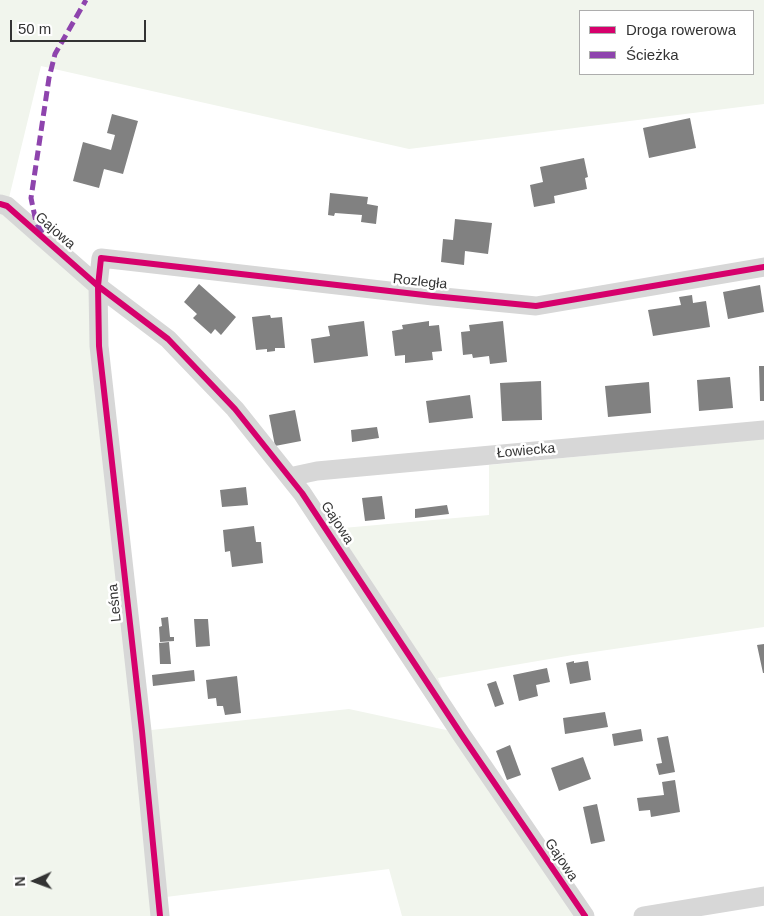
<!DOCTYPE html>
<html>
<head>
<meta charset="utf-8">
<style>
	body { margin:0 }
	#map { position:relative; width:764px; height:916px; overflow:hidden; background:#fff; font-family:Helvetica,sans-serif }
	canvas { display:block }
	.legend { position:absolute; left:579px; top:10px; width:175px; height:65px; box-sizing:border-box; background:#fff; border:1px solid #adadad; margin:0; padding:6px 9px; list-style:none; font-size:15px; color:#333 }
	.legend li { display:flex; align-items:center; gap:10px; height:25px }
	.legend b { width:25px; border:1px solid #adadad }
	.north { position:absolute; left:10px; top:856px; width:50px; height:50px; -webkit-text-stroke:4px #fff; paint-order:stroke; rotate:268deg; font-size:14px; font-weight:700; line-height:20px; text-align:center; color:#333 }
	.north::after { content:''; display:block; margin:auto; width:18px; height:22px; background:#333; clip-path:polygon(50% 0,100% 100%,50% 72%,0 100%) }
	.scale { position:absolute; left:10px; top:20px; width:136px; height:22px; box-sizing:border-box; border:2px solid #333; border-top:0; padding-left:6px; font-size:15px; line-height:18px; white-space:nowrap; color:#333; -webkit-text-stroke:4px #fff; paint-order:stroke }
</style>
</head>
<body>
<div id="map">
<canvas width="764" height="916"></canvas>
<ul class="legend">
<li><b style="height:6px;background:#d6006c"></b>Droga rowerowa</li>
<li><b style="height:6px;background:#8e44ad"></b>Ścieżka</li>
</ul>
<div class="north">N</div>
<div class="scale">50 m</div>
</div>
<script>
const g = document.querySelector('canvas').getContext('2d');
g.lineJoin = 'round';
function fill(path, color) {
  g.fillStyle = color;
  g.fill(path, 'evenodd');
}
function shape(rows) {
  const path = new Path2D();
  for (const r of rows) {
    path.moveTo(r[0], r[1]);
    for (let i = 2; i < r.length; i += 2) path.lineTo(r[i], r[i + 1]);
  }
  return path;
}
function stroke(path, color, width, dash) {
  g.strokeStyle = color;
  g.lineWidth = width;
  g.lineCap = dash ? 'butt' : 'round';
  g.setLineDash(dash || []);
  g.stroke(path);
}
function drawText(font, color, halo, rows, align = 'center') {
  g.font = font + ' Helvetica,sans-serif';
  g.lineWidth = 5;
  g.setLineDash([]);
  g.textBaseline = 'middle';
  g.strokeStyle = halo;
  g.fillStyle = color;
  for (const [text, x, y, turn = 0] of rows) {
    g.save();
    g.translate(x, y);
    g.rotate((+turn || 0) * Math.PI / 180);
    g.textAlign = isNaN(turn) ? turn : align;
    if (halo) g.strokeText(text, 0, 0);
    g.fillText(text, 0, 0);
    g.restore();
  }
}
fill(shape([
	[0,0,764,0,764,104,409,149,41,66,7,206,98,286,142,731,349,709,460,733,289,477,343,528,489,515,489,465,764,439,764,627,573,655,438,678,461,734,585,916,402,916,389,869,158,898,160,916,0,916],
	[580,11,753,11,753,74,580,74]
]), '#f1f5ed');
fill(shape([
	[112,114,138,121,123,174,104,169,99,188,73,181,83,142,111,150,115,135,107,133],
	[690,118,696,148,649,158,643,128],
	[584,158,588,177,585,178,587,189,554,196,555,203,534,207,530,185,543,182,540,167],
	[330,193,368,197,367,204,378,206,376,224,361,222,362,215,335,213,334,216,328,215],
	[455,219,492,223,488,254,465,251,464,265,441,262,443,239,453,240],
	[199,284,236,317,221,335,215,329,211,334,193,318,197,314,184,302],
	[760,285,764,312,728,319,723,292],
	[692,295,693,303,706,301,710,327,653,336,648,310,681,305,679,297],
	[270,315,271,318,282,317,285,348,275,348,275,351,267,352,267,349,256,350,252,317],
	[364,321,368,356,314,363,311,339,330,336,328,326],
	[429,321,429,326,439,325,442,351,432,352,433,360,405,363,405,355,395,356,392,331,403,329,402,325],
	[503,321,507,362,490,364,489,356,473,358,472,354,463,355,461,332,470,331,469,325],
	[759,366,764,366,764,401,760,401],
	[730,377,733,408,699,411,697,380],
	[541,381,542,420,502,421,500,383],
	[649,382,651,413,608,417,605,386],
	[470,395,473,418,429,423,426,401],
	[295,410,301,441,275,446,269,415],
	[377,427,379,438,352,442,351,430],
	[246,487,248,505,222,507,220,490],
	[382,496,385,519,365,521,362,498],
	[447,505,449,514,415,518,415,509],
	[254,526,256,542,261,542,263,563,232,567,230,551,225,552,223,530],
	[168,617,170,637,174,637,174,641,160,642,159,627,162,626,161,618],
	[194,619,208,619,210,646,196,647],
	[169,642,171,664,160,664,159,643],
	[764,644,764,673,763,673,757,645],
	[574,661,574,663,588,661,591,680,570,684,566,663],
	[547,668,550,682,536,685,538,696,519,701,513,675],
	[194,670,195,681,153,686,152,675],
	[237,676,241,713,225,715,223,706,217,706,216,698,208,699,206,680],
	[496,681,504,704,495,707,487,684],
	[605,712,608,727,565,734,563,718],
	[641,729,643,741,614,746,612,734],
	[668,736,675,772,659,775,656,764,662,763,657,738],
	[510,745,521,775,507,780,496,751],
	[583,757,591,779,559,791,551,768],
	[675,780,680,812,651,817,650,810,639,811,637,798,664,795,662,782],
	[597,804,605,841,591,844,583,807]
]), '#818181');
stroke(shape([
	[0,204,7,206,98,286,168,339,235,409,302,493,461,734,585,916],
	[289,477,317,471,764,430],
	[160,916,142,731,99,346,98,286,101,258,433,296,536,306,764,267],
	[643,916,764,896]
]), '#d7d7d7', 19);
stroke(shape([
	[42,233,36,222,31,198,49,78,55,54,86,0]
]), '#8e44ad', 5, [10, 5]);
stroke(shape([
	[0,204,7,206,98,286,168,339,235,409,302,493,461,734,585,916],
	[160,916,142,731,99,346,98,286,101,258,433,296,536,306,764,267]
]), '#d6006c', 6);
drawText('14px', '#333', '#fff', [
	["Gajowa",55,231,41],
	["Rozległa",420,282,6],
	["Łowiecka",526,451,-5],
	["Gajowa",337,523,57],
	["Leśna",115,603,-96],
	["Gajowa",561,860,56]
]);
</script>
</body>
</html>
